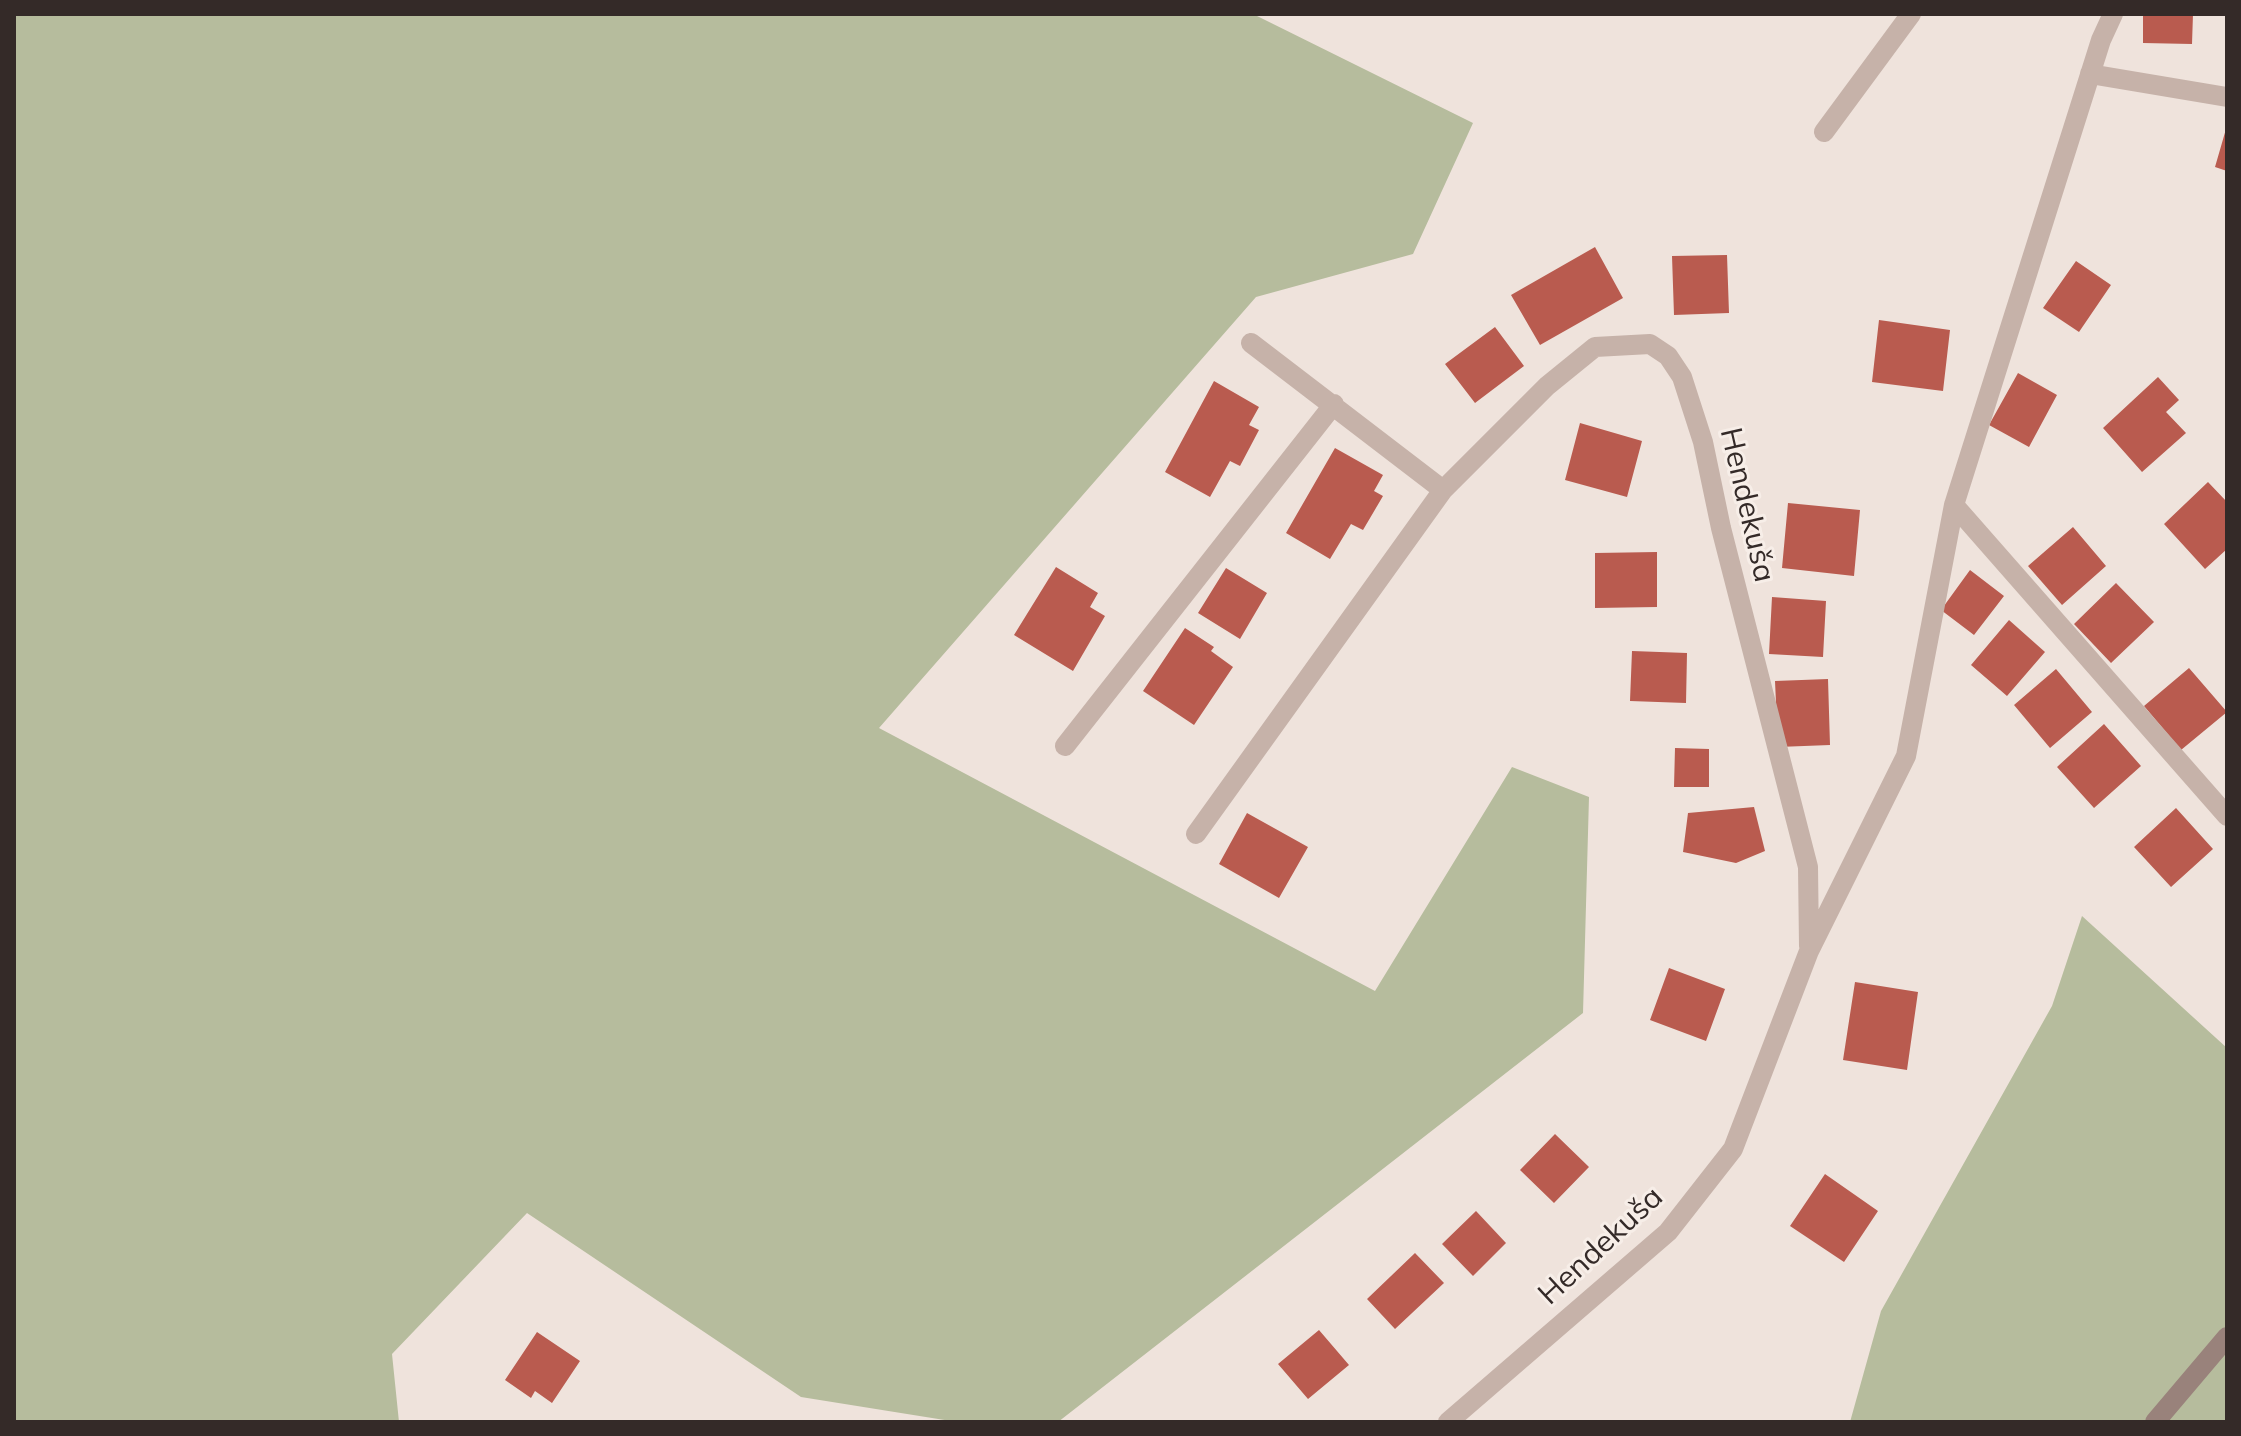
<!DOCTYPE html>
<html>
<head>
<meta charset="utf-8">
<style>
	body { margin:0 }
	#map { position:relative; width:2241px; height:1436px; overflow:hidden; background:#efe3dc; font-family:Mulish,sans-serif }
	canvas { display:block }
	.frame { position:absolute; inset:0; border:16px solid #342a28; pointer-events:none }
</style>
</head>
<body>
<div id="map">
<canvas width="2241" height="1436"></canvas>
<div class="frame"></div>
</div>
<script>
const g = document.querySelector('canvas').getContext('2d');
g.lineJoin = 'round';
function fill(path, color) {
  g.fillStyle = color;
  g.fill(path, 'evenodd');
}
function shape(rows) {
  const path = new Path2D();
  for (const r of rows) {
    path.moveTo(r[0], r[1]);
    for (let i = 2; i < r.length; i += 2) path.lineTo(r[i], r[i + 1]);
  }
  return path;
}
function stroke(path, color, width, dash) {
  g.strokeStyle = color;
  g.lineWidth = width;
  g.lineCap = dash ? 'butt' : 'round';
  g.setLineDash(dash || []);
  g.stroke(path);
}
function drawText(font, color, halo, rows, align = 'center') {
  g.font = font + ' Mulish,sans-serif';
  g.lineWidth = 6;
  g.setLineDash([]);
  g.textBaseline = 'middle';
  g.strokeStyle = halo;
  g.fillStyle = color;
  for (const [text, x, y, turn = 0] of rows) {
    g.save();
    g.translate(x, y);
    g.rotate((+turn || 0) * Math.PI / 180);
    g.textAlign = isNaN(turn) ? turn : align;
    if (halo) g.strokeText(text, 0, 0);
    g.fillText(text, 0, 0);
    g.restore();
  }
}
fill(shape([
	[14,14,1253,14,1473,123,1413,254,1256,297,879,728,1375,991,1512,767,1589,797,1583,1013,1058,1422,957,1422,801,1397,527,1213,392,1354,399,1422,14,1422],
	[2082,916,2227,1048,2227,1422,1850,1422,1881,1311,2052,1006]
]), '#b6bc9d');
fill(shape([
	[2143,14,2193,14,2192,44,2143,43],
	[2226,129,2227,130,2227,171,2215,167],
	[1595,247,1623,298,1540,345,1511,295],
	[1727,255,1729,313,1674,315,1672,256],
	[2076,261,2111,285,2079,332,2043,308],
	[1879,320,1950,330,1943,391,1872,382],
	[1495,327,1524,366,1475,403,1445,364],
	[2018,373,2057,395,2029,447,1989,425],
	[2158,377,2179,400,2166,412,2186,433,2142,472,2103,428],
	[1214,381,1259,407,1249,425,1259,430,1240,466,1230,461,1210,497,1165,472],
	[1580,423,1642,441,1627,497,1565,480],
	[1335,448,1383,475,1374,491,1383,496,1363,530,1351,524,1330,559,1286,533],
	[2208,482,2227,502,2227,549,2205,569,2164,524],
	[1788,503,1860,510,1854,576,1782,568],
	[2073,527,2106,566,2062,605,2028,566],
	[1657,552,1657,607,1595,608,1595,553],
	[1056,567,1098,593,1090,607,1105,616,1073,671,1014,635],
	[1226,568,1267,593,1240,639,1198,613],
	[1970,570,2004,596,1974,635,1941,610],
	[2116,583,2154,622,2111,663,2074,624],
	[1772,597,1826,601,1823,657,1769,654],
	[2009,620,2045,652,2007,696,1971,665],
	[1185,628,1214,647,1211,651,1233,667,1194,725,1143,691],
	[1632,651,1687,653,1686,703,1630,701],
	[2189,668,2227,712,2181,750,2144,706],
	[2056,669,2092,712,2050,748,2014,705],
	[1828,679,1830,745,1778,747,1775,681],
	[2104,724,2141,766,2094,808,2057,767],
	[1675,748,1709,749,1709,787,1674,787],
	[1754,807,1765,851,1736,863,1683,852,1688,813],
	[2176,808,2213,849,2171,887,2134,847],
	[1247,813,1308,847,1279,898,1219,864],
	[1669,968,1725,989,1706,1041,1650,1020],
	[1855,982,1918,992,1907,1070,1843,1060],
	[1555,1134,1589,1167,1554,1203,1520,1170],
	[1825,1174,1878,1211,1844,1262,1790,1226],
	[1476,1211,1506,1243,1473,1276,1442,1244],
	[1415,1253,1444,1283,1395,1329,1367,1299],
	[1319,1330,1349,1365,1308,1399,1278,1364],
	[537,1332,580,1361,552,1403,535,1391,531,1398,505,1380]
]), '#b95b4f');
stroke(shape([
	[2090,74,2227,97],
	[1824,132,1911,14],
	[1251,343,1443,490],
	[1954,505,2227,816],
	[1065,746,1334,404],
	[1196,834,1443,490,1547,386,1595,347,1650,344,1668,356,1682,377,1703,442,1721,528,1808,867,1809,946],
	[1448,1422,1668,1232,1733,1149,1809,951,1906,756,1954,505,2101,40,2113,14]
]), '#c6b2a9', 20);
stroke(shape([
	[2155,1422,2227,1337]
]), '#99827b', 20);
drawText('30px', '#342a28', '#f7eee8', [
	["Hendekuša",1747,505,77],
	["Hendekuša",1601,1246,-43]
]);
</script>
</body>
</html>
